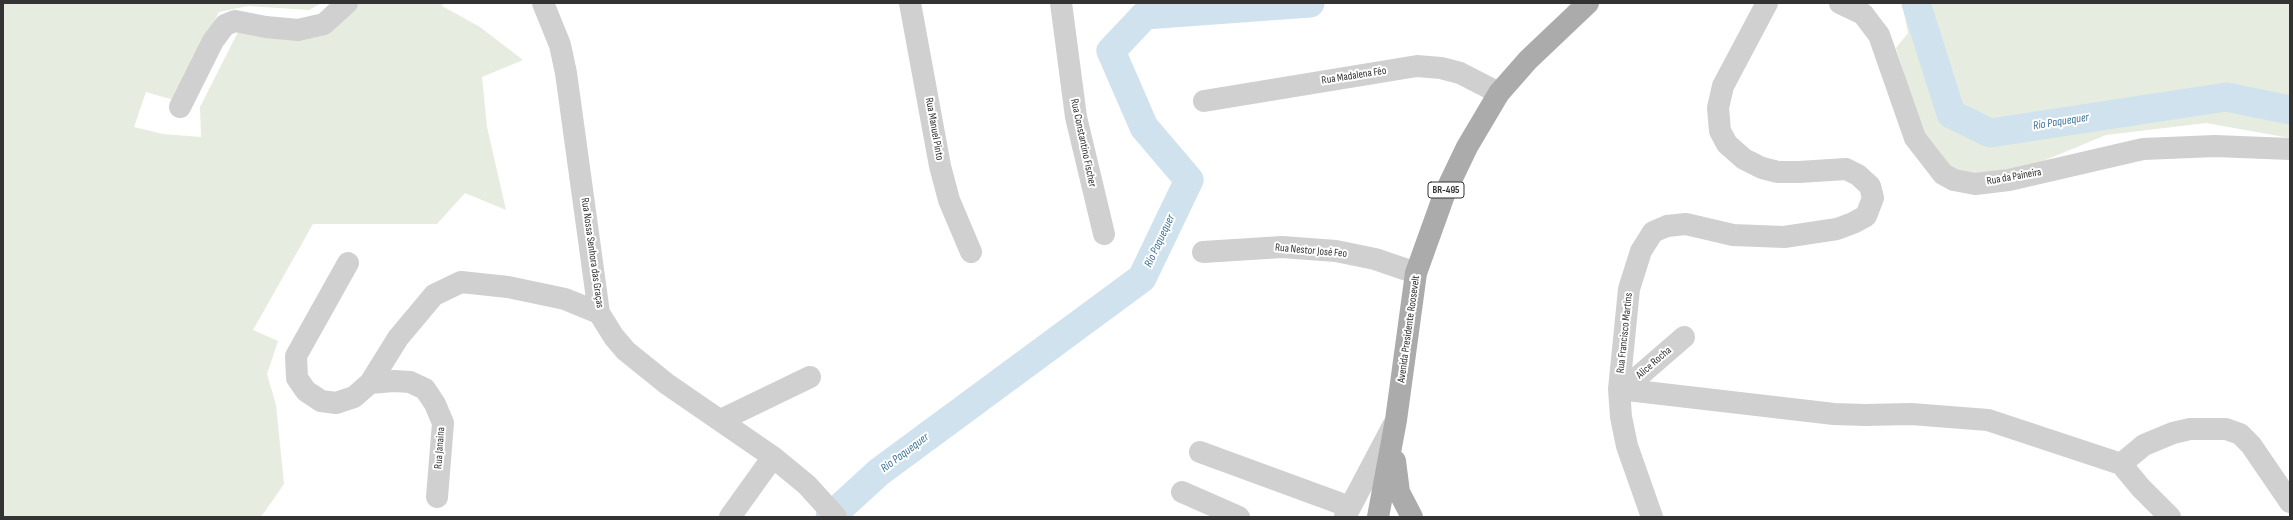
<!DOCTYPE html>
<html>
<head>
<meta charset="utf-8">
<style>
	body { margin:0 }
	#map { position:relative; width:2293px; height:520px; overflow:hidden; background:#fff; font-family:"Sofia Sans Condensed",sans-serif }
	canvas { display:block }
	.frame { position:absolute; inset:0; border:4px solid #333; pointer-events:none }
</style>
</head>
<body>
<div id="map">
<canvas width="2293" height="520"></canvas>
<div class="frame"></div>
</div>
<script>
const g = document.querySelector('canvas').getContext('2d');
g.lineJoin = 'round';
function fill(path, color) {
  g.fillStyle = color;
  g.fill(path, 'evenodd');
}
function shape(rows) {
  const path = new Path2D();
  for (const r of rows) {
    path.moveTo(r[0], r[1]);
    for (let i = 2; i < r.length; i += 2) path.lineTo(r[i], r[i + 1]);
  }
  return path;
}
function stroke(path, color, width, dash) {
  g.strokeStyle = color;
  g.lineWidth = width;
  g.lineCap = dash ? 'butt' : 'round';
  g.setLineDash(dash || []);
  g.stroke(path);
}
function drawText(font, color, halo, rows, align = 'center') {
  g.font = font + ' "Sofia Sans Condensed",sans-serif';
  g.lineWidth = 4;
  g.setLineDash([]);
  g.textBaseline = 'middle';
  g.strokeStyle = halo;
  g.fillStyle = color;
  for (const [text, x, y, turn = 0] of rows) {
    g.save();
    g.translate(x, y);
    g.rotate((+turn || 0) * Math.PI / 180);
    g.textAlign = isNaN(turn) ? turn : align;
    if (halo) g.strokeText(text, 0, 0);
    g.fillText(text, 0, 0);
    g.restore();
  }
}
fill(shape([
	[3,3,322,3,309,10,248,6,219,12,174,100,146,92,134,127,163,134,201,137,200,107,238,32,254,28,314,38,358,3,443,3,442,6,480,27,523,60,482,77,487,127,506,210,465,193,437,224,313,224,253,330,278,341,267,374,276,405,284,484,261,517,3,517],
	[1902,3,2290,3,2290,138,2206,123,2106,135,1968,192,1933,167,1896,48,1908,33]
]), '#e6ecdf');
stroke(shape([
	[1916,3,1951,114,1990,133,2226,97,2290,110],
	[830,517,879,472,1142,278,1189,180,1144,127,1111,51,1145,15,1310,3]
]), '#cfe2ee', 29);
stroke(shape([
	[543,3,560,45,566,73,599,313,614,337,626,351,667,384,773,457,807,485,836,517],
	[910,3,940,166,949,200,971,252],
	[1061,3,1076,117,1104,234],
	[1840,3,1863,14,1879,35,1915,138,1943,174,1954,180,1975,184,2009,180,2143,149,2215,146,2290,149],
	[1204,101,1417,66,1441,68,1460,73,1499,93],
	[180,107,213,41,225,25,235,21,266,27,298,30,324,24,347,3],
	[1203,252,1282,247,1336,251,1375,259,1416,273],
	[348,263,296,356,297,378,306,391,321,401,336,403,354,397,370,383,398,338,434,295,461,282,508,287,565,299,599,313],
	[370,383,394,381,410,382,425,389,435,404,443,423,437,497],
	[1619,389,1834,414,1865,415,1911,414,1988,420,2121,464],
	[1624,389,1684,337],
	[721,420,810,377],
	[1200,452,1350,507],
	[2121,464,2144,445,2173,433,2190,429,2226,429,2240,434,2251,445,2290,502],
	[2121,464,2141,488,2170,517],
	[1182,492,1239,517],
	[730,517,773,457],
	[1345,517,1393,426],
	[1652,517,1627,446,1621,417,1619,389,1629,289,1641,251,1653,232,1667,226,1686,224,1733,235,1784,237,1837,229,1853,223,1866,216,1873,198,1870,186,1858,175,1846,169,1799,172,1778,172,1762,168,1744,159,1727,144,1720,131,1718,108,1723,86,1767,3]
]), '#d0d0d0', 22);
stroke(shape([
	[1395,461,1399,492,1412,517],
	[1378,517,1396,420,1416,273,1444,195,1467,147,1499,93,1528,60,1588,3]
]), '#ababab', 22);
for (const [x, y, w] of [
	[1446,190,36]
]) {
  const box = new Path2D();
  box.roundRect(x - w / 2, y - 8, w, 16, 3);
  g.fillStyle = '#fff';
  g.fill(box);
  stroke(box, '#333', 1);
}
drawText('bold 10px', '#333', null, [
	["BR-495",1446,190]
]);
drawText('11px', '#333', '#fff', [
	["Rua Madalena Féo",1354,76,-9],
	["Rua Manuel Pinto",934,129,80],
	["Rua Constantino Fischer",1083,143,78],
	["Rua da Paineira",2014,177,-10],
	["Rua Nestor José Feo",1311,251,5],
	["Rua Nossa Senhora das Graças",592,253,82],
	["Avenida Presidente Roosevelt",1409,329,-82],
	["Rua Francisco Martins",1625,333,-84],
	["Alice Rocha",1654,363,-41],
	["Rua Janaina",440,448,-86]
]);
drawText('italic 12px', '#3f7597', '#fff', [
	["Rio Paquequer",2061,122,-9],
	["Rio Paquequer",1160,241,-65],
	["Rio Paquequer",905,453,-37]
]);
</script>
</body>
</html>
